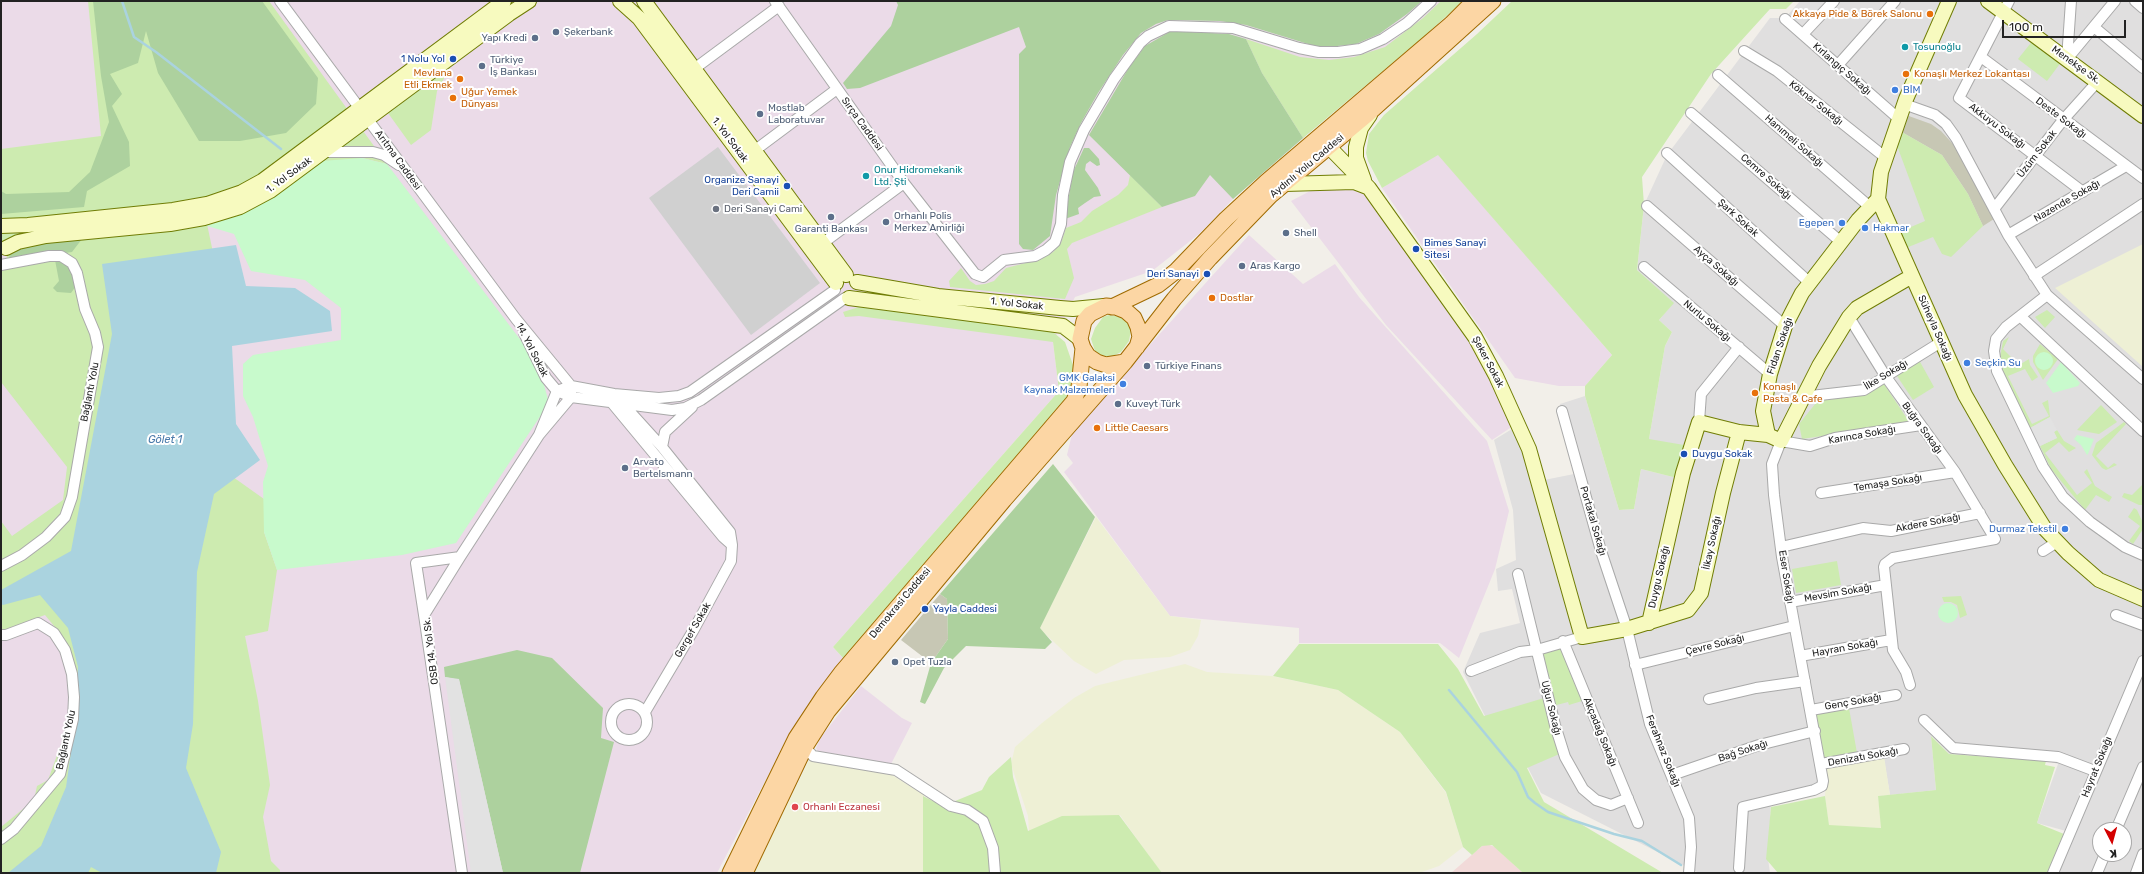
<!DOCTYPE html>
<html>
<head>
<meta charset="utf-8">
<style>
	body { margin:0 }
	#map { position:relative; width:2144px; height:874px; overflow:hidden; background:#f2efe9; font-family:Rubik,sans-serif }
	canvas { display:block }
	.frame { position:absolute; inset:0; border:2px solid #222; pointer-events:none }
	.north { position:absolute; left:2092px; top:822px; width:40px; height:40px; box-sizing:border-box; background:#fff; border:1px solid #a7a7a7; border-radius:50%; rotate:174deg; font-size:11px; font-weight:700; line-height:16px; text-align:center; color:#222 }
	.north::after { content:''; display:block; margin:auto; width:14px; height:18px; background:#d40000; clip-path:polygon(50% 0,100% 100%,50% 72%,0 100%) }
	.scale { position:absolute; left:2002px; top:20px; width:124px; height:18px; box-sizing:border-box; border:2px solid #222; border-top:0; padding-left:5px; font-size:12px; line-height:14px; white-space:nowrap; color:#222; -webkit-text-stroke:3px #fff; paint-order:stroke }
</style>
</head>
<body>
<div id="map">
<canvas width="2144" height="874"></canvas>
<div class="frame"></div>
<div class="north">K</div>
<div class="scale">100 m</div>
</div>
<script>
const g = document.querySelector('canvas').getContext('2d');
g.lineJoin = 'round';
function fill(path, color) {
  g.fillStyle = color;
  g.fill(path, 'evenodd');
}
function shape(rows) {
  const path = new Path2D();
  for (const r of rows) {
    if (r.length === 3) {
      path.moveTo(r[0] + r[2], r[1]);
      path.arc(r[0], r[1], r[2], 0, 2 * Math.PI);
      continue;
    }
    path.moveTo(r[0], r[1]);
    for (let i = 2; i < r.length; i += 2) path.lineTo(r[i], r[i + 1]);
  }
  return path;
}
function stroke(path, color, width, dash) {
  g.strokeStyle = color;
  g.lineWidth = width;
  g.lineCap = dash ? 'butt' : 'round';
  g.setLineDash(dash || []);
  g.stroke(path);
}
function drawText(font, color, halo, rows, align = 'center') {
  g.font = font + ' Rubik,sans-serif';
  g.lineWidth = 4;
  g.setLineDash([]);
  g.textBaseline = 'middle';
  g.strokeStyle = halo;
  g.fillStyle = color;
  for (const [text, x, y, turn = 0] of rows) {
    g.save();
    g.translate(x, y);
    g.rotate((+turn || 0) * Math.PI / 180);
    g.textAlign = isNaN(turn) ? turn : align;
    if (halo) g.strokeText(text, 0, 0);
    g.fillText(text, 0, 0);
    g.restore();
  }
}
fill(shape([
	[1800,1,2143,1,2143,873,2048,873,2066,831,2037,823,2058,764,2045,760,1949,754,1931,735,1936,790,1890,795,1883,754,1820,764,1824,791,1771,803,1768,859,1770,873,1699,873,1541,793,1527,766,1486,718,1463,672,1480,633,1520,623,1512,589,1498,591,1496,569,1516,560,1513,510,1494,440,1517,426,1544,480,1574,474,1560,404,1585,396,1619,510,1634,509,1641,469,1677,478,1649,439,1665,346,1672,332,1659,320,1673,303,1637,270,1644,205,1667,155,1770,18,1785,18],
	[2100,830,2124,830,2124,854,2100,854]
]), '#e0dfdf');
fill(shape([
	[1487,844,1495,847,1523,873,1451,873,1482,846]
]), '#f2dad9');
fill(shape([
	[1,1,1461,1,1233,199,1199,234,1152,271,1075,297,1053,342,1059,391,833,647,844,659,786,741,717,873,1,873],
	[1438,154,1612,355,1585,386,1559,386,1515,378,1382,188],
	[1358,186,1468,335,1513,426,1492,440,1386,325,1291,201,1314,189],
	[1249,235,1303,284,1335,264,1359,297,1487,441,1509,511,1495,569,1459,658,1440,643,1299,643,1299,628,1170,616,1064,472,1073,463,1067,455,1073,430],
	[861,686,902,718,912,723,891,764,819,753,816,748,821,737]
]), '#ebdbe8');
fill(shape([
	[718,147,820,283,751,335,649,198]
]), '#d0d0d0');
fill(shape([
	[1906,115,1931,124,1941,131,1952,143,1962,156,1994,219,1983,226,1968,194,1942,155,1900,131],
	[940,594,947,599,948,639,931,663,901,640]
]), '#c7c7b4');
fill(shape([
	[2143,244,2143,367,2055,288],
	[1096,517,1170,616,1201,620,1198,636,1190,650,1170,657,1124,660,1096,674,1074,661,1039,628],
	[1185,664,1207,672,1272,676,1338,690,1400,732,1446,793,1463,847,1439,866,1419,873,1161,873,1120,815,1029,832,1028,816,1011,764,1015,747,1042,723,1074,698,1095,686],
	[1884,756,1890,795,1878,796,1882,828,1829,826,1825,796,1827,766],
	[809,760,892,775,924,795,923,873,754,873]
]), '#eef0d5');
fill(shape([
	[88,1,269,1,387,164,362,158,207,224,215,262,209,460,264,499,264,532,277,570,268,631,245,636,258,701,270,785,263,817,271,861,280,870,280,873,1,873,1,827,34,800,37,786,48,780,68,725,71,689,66,663,55,640,63,637,45,615,9,628,1,640,1,521,12,536,63,500,67,467,1,382,1,274,8,253,1,249,1,149,101,136],
	[1441,1,1463,1,1421,39,1303,138,1262,73,1246,39,1300,57,1329,60,1354,57,1385,47,1423,18],
	[1512,1,1794,1,1786,9,1770,9,1711,74,1642,177,1644,205,1637,270,1674,303,1659,320,1672,332,1665,346,1649,439,1684,445,1677,478,1641,469,1634,509,1619,510,1585,396,1585,386,1612,355,1438,155,1382,188,1368,161,1366,153,1369,134,1384,115,1477,34],
	[2034,39,2062,61,2047,81,2018,59],
	[450,68,437,91,431,130,411,145,388,113],
	[1900,131,1942,155,1968,194,1983,226,1951,257,1942,254,1933,237,1906,248,1899,232,1925,221,1896,143],
	[1130,175,1162,207,1072,243,1067,249,1074,278,1065,299,950,287,949,281,961,268,970,281,976,285,985,284,994,281,1006,268,1041,259,1053,252,1061,243,1066,228,1081,222,1092,211,1118,195,1128,185],
	[859,307,1053,332,1065,342,1074,368,1072,393,844,659,833,647,1059,391,1053,342,859,316,845,317,843,312],
	[2047,310,2055,317,2045,328,2035,317],
	[1109,315,1121,317,1126,320,1131,330,1129,341,1121,352,1111,357,1100,355,1095,351,1091,339,1095,328,1103,317],
	[2009,337,2003,349,2019,365,2029,359,2030,365,2038,377,2032,381,2025,369,2008,376,2032,424,2049,416,2042,403,2048,400,2050,417,2030,428,1999,363,2003,341],
	[2040,344,2058,359,2043,380,2033,362,2033,356],
	[1919,360,1934,387,1913,400,1895,373],
	[1884,384,1910,423,1802,439,1799,424,1820,398,1863,393],
	[2101,405,2117,422,2099,434,2077,430],
	[2124,422,2126,424,2096,456,2108,468,2114,463,2117,465,2106,470,2102,468,2092,455,2096,443],
	[2057,430,2064,441,2076,448,2069,452,2059,442,2045,453,2077,495,2092,483,2084,472,2087,469,2095,486,2112,497,2109,502,2096,495,2085,510,2051,469,2040,446,2057,438,2054,432],
	[2143,484,2143,505,2139,505,2122,497,2124,493,2132,495],
	[2134,508,2137,510,2143,523,2143,529,2133,544,2129,541,2140,526,2128,517],
	[1837,561,1841,585,1796,593,1792,569],
	[1961,596,1967,615,1960,618,1957,605,1951,602,1944,602,1942,597],
	[1299,644,1438,644,1458,669,1484,716,1544,698,1564,752,1527,768,1544,802,1663,873,1523,873,1492,845,1482,846,1472,855,1463,847,1446,792,1400,732,1338,690,1273,676],
	[1561,647,1582,701,1569,705,1568,702,1553,706,1541,653],
	[1849,708,1857,753,1824,759,1816,714],
	[1931,736,1949,754,2046,761,2045,765,2055,767,2037,823,2064,834,2047,873,1778,873,1766,859,1771,807,1825,796,1829,825,1881,828,1878,796,1936,790],
	[1011,757,1013,777,1028,831,1062,816,1119,815,1162,873,923,873,923,796,943,806,982,790,989,777]
]), '#cdebb0');
fill(shape([
	[93,1,262,1,318,78,316,104,286,133,240,141,199,141,158,73,146,31,138,63,110,74,122,94,112,106,129,142,130,166,87,191,84,207,1,214,1,191,6,194,69,192,90,172,109,122,101,76],
	[896,1,1422,1,1407,14,1379,34,1356,44,1337,46,1318,47,1246,25,1220,21,1168,20,1156,24,1141,33,1123,55,1098,93,1081,123,1070,147,1056,195,1050,236,1033,250,1023,249,1019,244,1019,54,1026,47,1019,27,860,88,847,89,843,83,891,26,898,5],
	[1171,31,1229,34,1246,39,1262,73,1303,138,1233,199,1210,175,1195,196,1162,207,1089,135,1128,69,1145,46],
	[1084,148,1089,148,1099,159,1100,165,1097,166,1090,161,1086,164,1085,170,1098,188,1101,196,1094,197,1085,203,1078,208,1079,214,1065,219,1073,172],
	[82,239,72,252,65,253,59,250,10,261,9,253,30,242],
	[55,260,63,260,71,266,76,286,71,293,57,292,53,288,59,281],
	[1053,464,1095,517,1040,628,1052,642,1045,649,966,646,944,668,925,704,920,702,931,663,948,639,947,599,940,594],
	[517,650,552,658,603,708,601,738,614,742,580,873,503,873,459,680,445,677,444,667]
]), '#add19e');
fill(shape([
	[362,158,387,164,538,363,549,403,456,543,402,555,277,570,264,532,263,482,268,466,253,417,243,396,243,364,253,355,341,340,341,308,305,280,251,271,234,234,204,225,269,199,321,161],
	[2044,361,9],
	[2061,362,2080,383,2078,386,2053,393,2046,383],
	[2077,435,2094,439,2088,454,2087,455,2081,445,2074,439],
	[1948,613,10]
]), '#c8facc');
fill(shape([
	[2050,417,2057,430,2054,432,2057,438,2040,446,2030,428],
	[445,677,459,679,503,873,471,873]
]), '#e2e2e2');
fill(shape([
	[236,245,246,286,295,288,330,311,332,331,232,346,236,424,260,460,214,494,197,572,193,724,186,768,221,852,216,873,102,873,91,867,88,873,8,873,41,846,66,787,75,724,78,667,68,628,40,595,3,605,1,604,1,590,71,551,112,334,102,264]
]), '#aad3df');
stroke(shape([
	[122,1,134,37,156,52,281,149],
	[1449,690,1517,772,1528,797,1535,803,1548,812,1614,834,1642,841,1681,865]
]), '#aad3df', 2.5);
const street = shape([
	[280,1,516,319,571,386,614,394,659,398,679,396,690,392,835,290],
	[775,1,904,183,975,274,983,277,1004,260,1035,256,1046,250,1055,242,1061,224,1063,195,1070,162,1084,130,1114,79,1140,43,1148,36,1169,26,1233,28,1299,48,1319,52,1338,52,1360,49,1383,39,1407,23,1431,1],
	[2009,1,1959,98,2083,192],
	[2135,1,2143,8],
	[1785,19,1899,119],
	[2094,27,2143,68],
	[1803,34,1834,1],
	[1744,51,1777,71,1886,158],
	[1981,57,2143,178],
	[2067,59,2115,1],
	[2067,59,2071,1],
	[1838,65,1895,1],
	[694,69,779,6],
	[1718,75,1870,207],
	[1904,104,1935,115,1946,124,1956,138,2008,235,2047,295,2143,379],
	[1691,113,1841,242],
	[754,151,837,89],
	[324,152,373,152,384,155,399,165],
	[1667,153,1810,283],
	[1647,206,1785,326],
	[1994,209,2063,120,2098,81],
	[2008,235,2126,166],
	[823,243,904,183],
	[1,265,49,256,61,256,72,263,77,273,85,309,95,333,98,347,72,497,65,517,46,537,22,555,1,566],
	[1644,267,1770,374],
	[2034,276,2143,204],
	[2047,295,2006,327,1996,339,1994,351,1997,371,2043,467,2063,497,2090,522,2125,547,2143,555],
	[2020,316,2143,431],
	[1849,317,1886,377,1955,472,1995,539,1893,558,1885,564,1884,567,1893,650,1906,672,1910,685],
	[524,333,546,378,557,391,571,397,672,410,685,408,701,400,845,298],
	[1802,397,1864,390,1941,342],
	[1562,411,1601,551,1627,629,1650,724,1689,818,1691,847,1689,873],
	[1699,422,1701,394,1739,347],
	[662,447,665,432,692,407],
	[1821,493,1955,472],
	[1781,547,1863,528,1891,531,1980,513],
	[2043,551,2057,542],
	[1518,574,1555,725,1565,757,1583,789,1596,800,1611,805,1628,798],
	[1790,602,1886,585],
	[424,615,416,563,460,557],
	[2116,615,2143,625],
	[1,635,6,635,38,623,54,633,65,650,72,674,74,697,73,719,60,774,14,829,1,839],
	[1563,641,1638,823],
	[1800,656,1891,640],
	[1635,665,1794,626],
	[1471,671,1520,652,1537,650,1582,637],
	[1709,699,1756,688,1805,681],
	[629,722,18],
	[1811,710,1896,695],
	[645,712,693,631,731,561,732,545,730,532,662,447,614,394,612,403,723,537,732,545],
	[1924,720,1953,748,2058,757,2095,771],
	[805,747,813,756,896,770,951,806,967,810,983,821,993,848,995,873],
	[1821,764,1904,749],
	[1672,775,1759,745,1815,731],
	[2116,830,2143,767],
	[1739,868,1743,807,1814,790,1822,786,1823,781,1782,557,1774,495,1772,464,1781,441,1810,446,1835,438,1921,425],
	[462,873,424,615,460,557,539,435,571,397,571,386,557,391,539,435],
	[2053,873,2143,661],
	[2097,873,2105,854],
	[2136,873,2143,854]
]);
const secondary = shape([
	[620,1,639,18,836,283],
	[644,1,846,275],
	[1949,1,1906,99,1881,172,1878,199,1965,395,2005,465,2045,529,2068,553,2099,580,2143,599],
	[1988,1,2143,116],
	[1319,143,1329,147,1369,188,1475,337,1496,376,1529,449,1582,637,1627,629,1688,610,1701,593,1723,493,1739,432],
	[1364,180,1356,158,1356,147,1361,128,1370,115],
	[1285,184,1354,182,1367,187],
	[1,226,28,225,173,210,207,204,242,192,262,181,504,1],
	[6,248,18,242,46,236,170,224,204,218,240,207,270,191,509,14,529,1],
	[857,282,938,296,1060,308,1073,309,1104,306],
	[849,298,1048,324,1063,326,1080,339],
	[1768,435,1763,411,1770,374,1785,326,1802,293,1858,220,1878,199],
	[1649,623,1683,473,1699,422,1739,432,1768,435,1781,441,1819,366,1849,317,1857,308,1912,276]
]);
const primary = shape([
	[1112,307,1158,285,1176,271,1226,219,1266,182,1451,24,1474,1],
	[1125,362,1106,365,1097,362,1088,356,1083,348,1080,339,1084,321,1090,314,1106,306,1116,307,1126,311,1134,318,1138,327,1140,337,1137,347],
	[730,873,796,738,823,697,841,673,1074,401,1079,387,1083,348],
	[745,873,805,747,828,711,1004,500,1125,362,1174,299,1210,258,1270,196,1368,114,1493,1]
]);
stroke(street, '#a9a9a9', 12);
stroke(secondary, '#707d05', 16);
stroke(primary, '#a06b00', 17);
stroke(street, '#fff', 10);
stroke(secondary, '#f7fabf', 14);
stroke(primary, '#fcd6a4', 15);
for (const [x, y, r, color] of [
	[1930,14,4,"#e8710a"],
	[556,32,4,"#5c6f8a"],
	[535,38,4,"#5c6f8a"],
	[1905,47,4,"#0f9aa8"],
	[453,59,4,"#1a4fb4"],
	[482,66,4,"#5c6f8a"],
	[1906,74,4,"#e8710a"],
	[460,79,4,"#e8710a"],
	[1895,90,4,"#3f7fe0"],
	[453,98,4,"#e8710a"],
	[760,114,4,"#5c6f8a"],
	[866,176,4,"#0f9aa8"],
	[787,186,4,"#1a4fb4"],
	[716,209,4,"#6b7280"],
	[831,217,4,"#5c6f8a"],
	[886,222,4,"#5c6f8a"],
	[1842,223,4,"#3f7fe0"],
	[1865,228,4,"#3f7fe0"],
	[1286,233,4,"#5c6f8a"],
	[1416,249,4,"#1a4fb4"],
	[1242,266,4,"#5c6f8a"],
	[1207,274,4,"#1a4fb4"],
	[1212,298,4,"#e8710a"],
	[1967,363,4,"#3f7fe0"],
	[1147,366,4,"#5c6f8a"],
	[1123,384,4,"#3f7fe0"],
	[1755,393,4,"#e8710a"],
	[1118,404,4,"#5c6f8a"],
	[1097,428,4,"#e8710a"],
	[1684,454,4,"#1a4fb4"],
	[625,468,4,"#5c6f8a"],
	[2065,529,4,"#3f7fe0"],
	[925,609,4,"#1a4fb4"],
	[895,662,4,"#5c6f8a"],
	[795,807,4,"#e0444e"]
]) {
  const dot = new Path2D();
  dot.arc(x, y, r, 0, 2 * Math.PI);
  g.fillStyle = color;
  g.fill(dot);
  stroke(dot, '#fff', 1.5);
}
drawText('10px', '#c56008', '#fff', [
	["Akkaya Pide & Börek Salonu",1922,14,"right"],
	["Mevlana",452,73,"right"],
	["Etli Ekmek",452,85,"right"],
	["Konaşlı Merkez Lokantası",1914,74],
	["Uğur Yemek",461,92],
	["Dünyası",461,104],
	["Dostlar",1220,298],
	["Konaşlı",1763,387],
	["Pasta & Cafe",1763,399],
	["Little Caesars",1105,428]
], 'left');
drawText('10px', '#4e5e75', '#fff', [
	["Şekerbank",564,32],
	["Yapı Kredi",527,38,"right"],
	["Türkiye",490,60],
	["İş Bankası",490,72],
	["Mostlab",768,108],
	["Laboratuvar",768,120],
	["Orhanlı Polis",894,216],
	["Merkez Amirliği",894,228],
	["Garanti Bankası",831,229,"center"],
	["Shell",1294,233],
	["Aras Kargo",1250,266],
	["Türkiye Finans",1155,366],
	["Kuveyt Türk",1126,404],
	["Arvato",633,462],
	["Bertelsmann",633,474],
	["Opet Tuzla",903,662]
], 'left');
drawText('10px', '#0d838f', '#fff', [
	["Tosunoğlu",1913,47],
	["Onur Hidromekanik",874,170],
	["Ltd. Şti",874,182]
], 'left');
drawText('10px', '#164399', '#fff', [
	["1 Nolu Yol",445,59],
	["Organize Sanayi",779,180],
	["Deri Camii",779,192],
	["Bimes Sanayi",1424,243,"left"],
	["Sitesi",1424,255,"left"],
	["Deri Sanayi",1199,274],
	["Duygu Sokak",1692,454,"left"],
	["Yayla Caddesi",933,609,"left"]
], 'right');
drawText('10px', '#222', '#fff', [
	["Menekşe Sk.",2076,65,36],
	["Kırlangıç Sokağı",1842,69,41],
	["Köknar Sokağı",1816,103,38],
	["Deste Sokağı",2061,118,37],
	["Sırça Caddesi",862,124,54],
	["Akkuyu Sokağı",1997,126,37],
	["1. Yol Sokak",730,140,53],
	["Hanımeli Sokağı",1794,141,41],
	["Üzüm Sokak",2037,154,-52],
	["Arıtma Caddesi",398,160,54],
	["Aydınlı Yolu Caddesi",1307,166,-40],
	["1. Yol Sokak",289,175,-36],
	["Cemre Sokağı",1766,177,41],
	["Nazende Sokağı",2067,201,-30],
	["Şark Sokak",1738,218,42],
	["Ayça Sokağı",1716,266,41],
	["1. Yol Sokak",1017,304,6],
	["Nurlu Sokağı",1707,321,40],
	["Süheyla Sokağı",1935,328,66],
	["Fidan Sokağı",1780,346,-71],
	["14. Yol Sokak",532,350,63],
	["Şeker Sokak",1488,362,62],
	["İlke Sokağı",1886,375,-31],
	["Bağlantı Yolu",90,392,-79],
	["Buğra Sokağı",1922,428,54],
	["Karınca Sokağı",1862,435,-10],
	["Temaşa Sokağı",1888,483,-9],
	["Portakal Sokağı",1593,521,74],
	["Akdere Sokağı",1928,523,-11],
	["İlkay Sokağı",1712,543,-78],
	["Duygu Sokağı",1659,577,-77],
	["Eser Sokağı",1786,577,81],
	["Mevsim Sokağı",1838,593,-10],
	["Demokrasi Caddesi",900,603,-50],
	["Gergef Sokak",693,630,-60],
	["Çevre Sokağı",1715,645,-14],
	["Hayran Sokağı",1845,648,-10],
	["OSB 14. Yol Sk.",431,651,-97],
	["Genç Sokağı",1853,702,-10],
	["Uğur Sokağı",1551,708,76],
	["Akçadağ Sokağı",1600,732,68],
	["Bağlantı Yolu",66,740,-78],
	["Ferahnaz Sokağı",1663,751,68],
	["Bağ Sokağı",1743,751,-18],
	["Denizatı Sokağı",1863,757,-10],
	["Hayrat Sokağı",2097,767,-68]
]);
drawText('10px', '#366cbe', '#fff', [
	["BİM",1903,90],
	["Egepen",1834,223,"right"],
	["Hakmar",1873,228],
	["Seçkin Su",1975,363],
	["GMK Galaksi",1115,378,"right"],
	["Kaynak Malzemeleri",1115,390,"right"],
	["Durmaz Tekstil",2057,529,"right"]
], 'left');
drawText('10px', '#5b616d', '#fff', [
	["Deri Sanayi Cami",724,209]
], 'left');
drawText('10px', '#be3a42', '#fff', [
	["Orhanlı Eczanesi",803,807]
], 'left');
drawText('italic 11px', '#4a7aab', '#fff', [
	["Gölet 1",165,440]
]);
</script>
</body>
</html>
